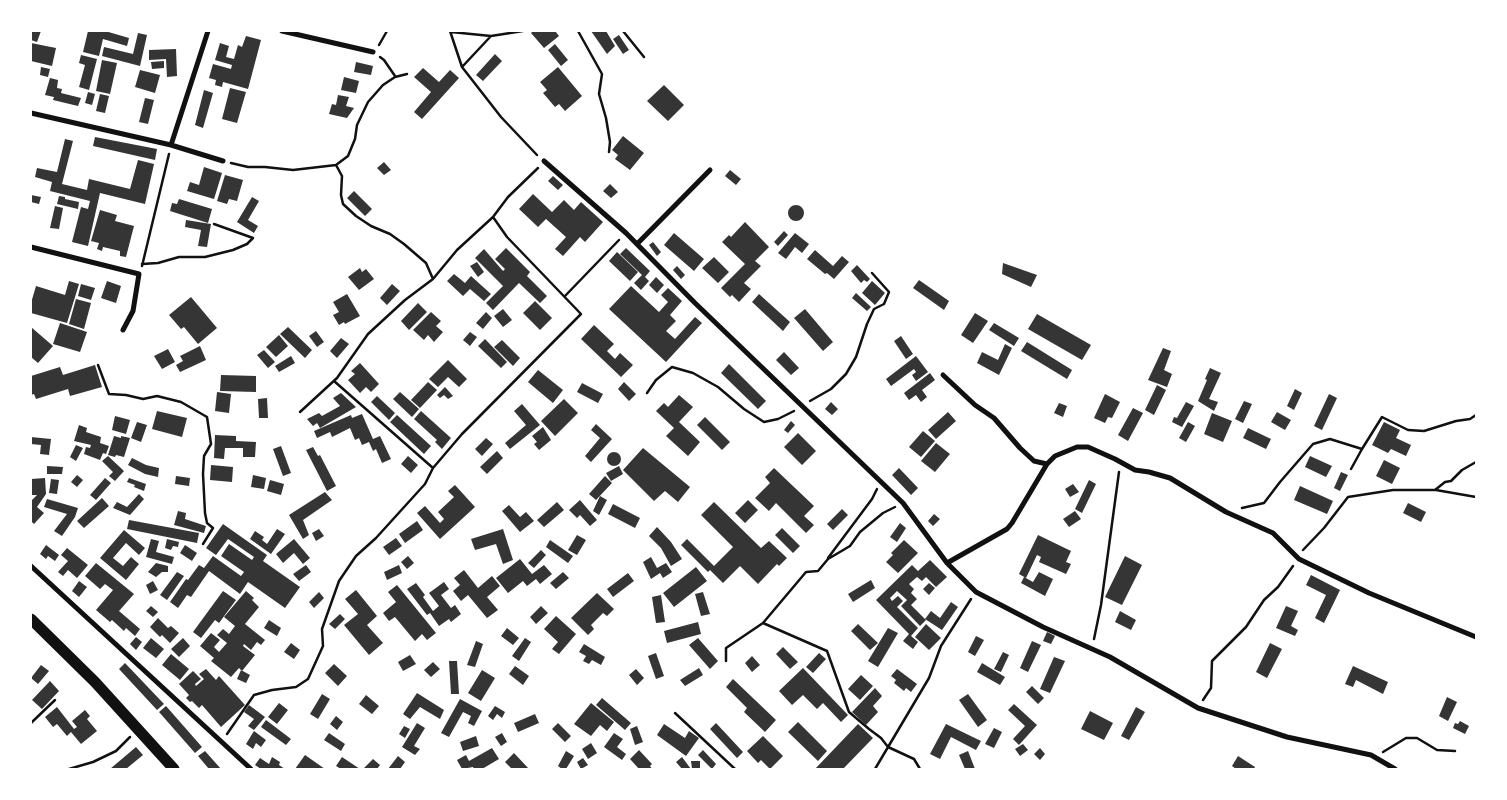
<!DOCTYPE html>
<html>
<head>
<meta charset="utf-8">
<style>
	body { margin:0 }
	#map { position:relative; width:1507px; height:800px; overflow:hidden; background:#fff; font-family:"Libre Baskerville",serif }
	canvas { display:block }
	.frame { position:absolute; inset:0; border:32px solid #fff; pointer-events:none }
</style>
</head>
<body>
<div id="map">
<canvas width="1507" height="800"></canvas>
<div class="frame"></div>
</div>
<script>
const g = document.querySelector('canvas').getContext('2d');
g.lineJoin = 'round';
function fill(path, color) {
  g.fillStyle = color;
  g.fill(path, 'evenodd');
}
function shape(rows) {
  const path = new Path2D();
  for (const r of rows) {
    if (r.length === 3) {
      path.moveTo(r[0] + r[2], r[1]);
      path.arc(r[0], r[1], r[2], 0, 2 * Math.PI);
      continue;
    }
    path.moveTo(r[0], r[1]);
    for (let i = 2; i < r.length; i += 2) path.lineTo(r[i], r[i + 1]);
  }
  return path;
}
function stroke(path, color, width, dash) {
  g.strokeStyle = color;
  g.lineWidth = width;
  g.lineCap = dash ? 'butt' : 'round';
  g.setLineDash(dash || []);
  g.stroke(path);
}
fill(shape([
	[31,31,41,31,37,42,31,40],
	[88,31,105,31,129,38,127,46,103,39,99,56,83,52],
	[533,31,555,31,559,36,544,48,531,33],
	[591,31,606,31,615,46,607,54],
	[138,33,147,35,140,66,102,56,104,47,133,54],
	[619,35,629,50,623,54,613,39],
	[246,36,261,40,248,89,223,82,222,87,215,85,216,80,209,78,213,64,231,69,232,65,215,60,220,43,229,46,226,57,234,59,238,45,242,47],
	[31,43,56,48,52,66,31,61],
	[555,44,568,60,561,66,548,50],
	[176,49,177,76,167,77,166,59,149,60,149,50],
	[495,54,502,61,483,81,476,75],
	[81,55,97,59,89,90,79,87,85,65,79,63],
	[102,60,117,63,110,94,96,91],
	[164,61,164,68,152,69,151,62],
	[356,62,373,66,371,75,354,72],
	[41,67,50,69,48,77,40,75],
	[558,67,582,96,565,111,559,104,555,107,543,93,547,90,540,82],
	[423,68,439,82,450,70,459,78,422,119,414,112,431,92,414,77],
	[140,70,160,75,155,93,135,87],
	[344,77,359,81,356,93,341,90],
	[50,78,58,80,57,88,62,89,61,93,81,98,78,106,53,100,54,97,45,95],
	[664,85,684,105,668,121,647,101],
	[230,88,246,92,237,123,222,119],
	[204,90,213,93,203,128,195,125],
	[88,92,95,94,92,105,85,103],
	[100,94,109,96,105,113,96,111],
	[338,95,349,97,346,106,354,108,347,118,329,114,332,104,336,105],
	[145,98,154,100,148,124,139,122],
	[623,136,644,153,630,170,615,159,618,155,612,150],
	[95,137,157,149,155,160,93,146],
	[65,139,73,141,62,184,87,190,89,179,130,189,138,160,154,164,145,204,100,193,88,246,72,242,81,207,88,209,90,201,50,191,52,182,35,177,37,168,57,172],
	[384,162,391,170,384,175,377,168],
	[204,167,222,173,214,199,187,191,190,182,199,185],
	[730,170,741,179,736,185,725,176],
	[225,175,243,180,237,201,229,199,227,204,217,201],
	[553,176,563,185,558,190,548,181],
	[610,184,618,192,611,198,603,191],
	[354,191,372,209,365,216,347,198],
	[533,194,552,212,564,200,574,210,581,202,603,222,585,242,580,237,563,256,555,249,566,237,546,219,538,227,519,209],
	[31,195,41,197,39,204,31,202],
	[59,196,65,197,65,199,79,202,78,209,57,204],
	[252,197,259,201,248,220,258,226,254,233,237,222],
	[179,199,212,209,208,223,170,211,172,203,177,204],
	[796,213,8],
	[55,206,63,208,59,229,50,228],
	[100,210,117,215,115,221,134,226,126,257,120,256,120,251,103,247,102,251,97,249,99,243,91,241],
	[186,220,211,224,207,247,198,246,201,230,185,227],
	[745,222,769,247,755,261,761,266,744,283,751,289,739,302,732,295,730,297,721,288,745,264,722,242,729,235,731,237],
	[784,231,788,235,778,246,774,242],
	[674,233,704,259,694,271,664,245],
	[795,233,809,244,802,253,795,247,786,259,778,253],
	[653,242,661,252,657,256,649,245],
	[506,248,530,272,527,276,547,296,540,303,519,283,493,310,486,303,503,286,475,258,484,249,503,271,505,269,495,259],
	[626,248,650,271,645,277,649,281,641,290,634,283,642,275,620,254],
	[815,250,833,266,842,256,849,262,834,279,827,273,825,274,807,259],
	[617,252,638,272,630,281,609,261],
	[714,257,729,272,718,283,702,268],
	[477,262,484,272,478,277,470,266],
	[1003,263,1037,275,1031,287,1002,274],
	[857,265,870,279,867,282,864,280,861,283,851,271],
	[677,266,685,275,681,279,673,270],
	[360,268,362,272,366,269,374,279,359,290,348,277],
	[454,274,465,283,471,276,491,294,484,301,470,289,463,296,447,281],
	[656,277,664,285,657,293,649,285],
	[919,280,949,301,944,310,913,288],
	[69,281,79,284,67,323,31,313,31,303,36,286,65,295],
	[107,281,121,286,116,303,101,298],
	[872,281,885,293,875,305,862,293],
	[81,284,95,288,91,300,78,296],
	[392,284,400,291,387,305,380,298],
	[631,286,659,312,668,302,661,295,668,288,682,301,670,315,676,321,666,331,675,339,695,317,702,323,666,362,609,309],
	[856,293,871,307,867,311,852,298],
	[347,294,360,316,345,324,344,322,339,325,333,315,339,312,333,302],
	[759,294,790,322,783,331,752,302],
	[191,297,217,328,198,344,184,327,181,329,169,315],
	[76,299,91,303,84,329,69,324],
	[535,301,552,318,540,330,523,313],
	[418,303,427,312,409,330,401,321],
	[503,309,512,320,503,327,494,316],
	[805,309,833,342,823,351,794,318],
	[431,312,441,321,436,326,443,332,434,342,428,335,424,340,413,330],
	[486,312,492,318,483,329,476,323],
	[975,313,988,321,973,343,961,335],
	[1037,314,1091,345,1082,360,1028,329],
	[60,323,87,332,80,352,53,344],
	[994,323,1019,338,1014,346,989,330],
	[594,325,614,344,607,351,615,359,620,353,633,365,621,377,581,339],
	[31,327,53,346,38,363,31,357],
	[288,327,312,350,305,358,280,334],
	[316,331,324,342,317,347,309,336],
	[470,332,477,337,470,346,463,340],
	[279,335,288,346,276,357,266,347],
	[901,336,913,354,906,359,894,341],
	[341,338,349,344,337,358,330,351],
	[485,339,507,362,501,368,478,346],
	[502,340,520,358,513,366,494,347],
	[1027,342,1072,370,1067,379,1021,351],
	[1005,344,1012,348,999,375,977,363,982,352,998,360],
	[200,346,206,360,180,372,176,365,183,361,180,356],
	[1163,348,1171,351,1164,370,1172,374,1167,387,1148,380],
	[168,349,175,362,162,369,154,356],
	[264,350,275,362,268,368,257,355],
	[784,352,799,368,791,375,776,360],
	[291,356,295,363,279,372,275,366],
	[916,356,928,372,916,381,912,375,916,372,914,369,891,386,886,379],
	[448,360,467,379,459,387,448,377,438,387,429,379],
	[360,363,379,384,371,392,366,387,360,393,348,380,355,374,351,371],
	[729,364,766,401,758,409,721,373],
	[95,365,102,387,70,396,68,389,36,399,34,394,31,395,31,376,60,367,63,375],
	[1210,368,1221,373,1209,399,1218,402,1214,411,1198,401,1207,380,1205,379],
	[538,370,563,390,553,403,528,382],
	[930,373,935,380,922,390,927,397,921,402,916,395,909,400,904,393],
	[221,375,256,376,256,392,220,391],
	[428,382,437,390,420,408,411,400],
	[624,382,636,394,629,401,618,389],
	[582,383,603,394,598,403,577,392],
	[1157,385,1166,390,1154,415,1145,410],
	[445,387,453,396,448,399,444,395,440,398,437,395],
	[1295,389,1302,393,1294,410,1287,406],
	[217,392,231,394,229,413,215,411],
	[400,392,419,409,412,417,393,399],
	[341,393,356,407,320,428,317,423,313,426,307,419,319,413,322,416,340,406,333,398],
	[1105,394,1120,402,1112,418,1108,417,1105,423,1094,418],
	[1329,394,1337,398,1322,430,1314,426],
	[679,395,693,407,679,422,700,442,688,456,666,436,674,428,656,411,664,403,668,407],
	[377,396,395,413,389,420,371,402],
	[267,398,268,418,259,418,258,399],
	[564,399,578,413,555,436,541,421],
	[1244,401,1252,404,1243,423,1235,419],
	[831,402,838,409,832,415,825,409],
	[1186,402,1194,406,1182,427,1172,422,1174,417,1177,418],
	[1059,403,1067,406,1063,417,1054,413],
	[522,404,540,425,510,449,505,443,526,425,514,411],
	[1133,408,1143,413,1128,441,1118,435],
	[157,411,187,418,182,437,152,429],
	[421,411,451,438,442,449,435,442,437,440,414,419],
	[948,412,956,421,936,439,928,430],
	[1277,412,1291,420,1285,430,1271,422],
	[1212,413,1232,421,1223,442,1204,434],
	[362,414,373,439,380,436,391,459,382,463,376,449,373,451,369,442,362,445,359,438,355,440,350,428,332,437,330,432,317,438,314,431,351,415,352,418],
	[397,415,431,446,424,454,390,422],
	[115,416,130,420,126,434,112,430],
	[705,417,730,442,722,450,697,425],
	[791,421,795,425,788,433,784,430],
	[137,422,147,425,141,442,131,438],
	[1188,422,1195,426,1186,442,1179,438],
	[1384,422,1400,430,1396,438,1411,445,1406,456,1391,449,1388,453,1372,445],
	[596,424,612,439,591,462,585,456,600,438,591,430],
	[79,425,87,428,86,432,101,437,100,443,109,446,106,454,103,453,100,460,84,454,86,447,90,448,91,445,74,441],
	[543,427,551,440,539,450,534,444,537,442,532,436],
	[1248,428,1271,439,1266,449,1243,438],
	[923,431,935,441,921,457,909,447],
	[798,433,816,451,802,465,784,447],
	[215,435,236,436,236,441,256,442,255,457,243,457,243,448,225,448,224,459,214,458],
	[114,436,121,438,121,436,130,438,124,457,116,455,115,457,108,455],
	[31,437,51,439,49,455,40,454,41,445,31,444],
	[486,438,493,444,482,456,475,449],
	[936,443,950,454,935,472,921,461],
	[76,445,83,448,76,461,70,457],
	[281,446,291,473,283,476,273,449],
	[313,447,318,456,320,455,336,486,327,491,306,450],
	[643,448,690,487,678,502,665,491,654,501,623,470],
	[497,451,503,458,487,474,480,467],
	[614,459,7],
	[108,456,124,471,115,481,109,476,113,472,102,461],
	[408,456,418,465,411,473,401,464],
	[1310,456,1332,466,1326,477,1305,467],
	[132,458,146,465,159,468,158,477,145,474,128,465],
	[1384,460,1400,468,1392,484,1376,476],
	[211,465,233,467,232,482,210,480],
	[47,466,63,467,62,474,47,474],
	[619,466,623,474,611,481,606,473],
	[774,468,814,506,804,516,814,525,806,533,776,503,769,511,755,498,770,483,765,477],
	[899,468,918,488,911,495,892,475],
	[1341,472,1348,475,1340,491,1334,488],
	[77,475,83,480,77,487,71,482],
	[253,475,266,478,264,489,251,487],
	[176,476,190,478,189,486,175,484],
	[605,476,612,483,596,500,589,494],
	[45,478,46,494,37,507,44,513,34,524,31,521,31,501,37,495,31,495,31,479],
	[105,478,111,483,96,500,90,495],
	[129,478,146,484,144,491,134,487,135,485,127,482],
	[51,479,59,480,57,494,49,493],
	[270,480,284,484,281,495,267,491],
	[1089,480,1096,484,1082,513,1075,509],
	[1073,484,1079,492,1070,497,1065,489],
	[455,485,475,507,440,539,417,513,425,506,440,523,444,519,438,512,454,497,448,491],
	[1300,486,1333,501,1327,514,1294,500],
	[325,492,332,500,303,520,309,535,303,539,289,515],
	[139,494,144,499,130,515,113,508,117,502,127,507],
	[600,496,607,500,599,515,593,511],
	[102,498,109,506,84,528,77,521],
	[47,499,78,508,75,517,62,536,54,531,67,514,44,507],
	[580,500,597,520,590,526,580,515,577,518,569,510],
	[748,500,758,510,745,523,735,513],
	[557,502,564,510,544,527,537,520],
	[714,502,761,548,769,541,787,558,779,566,777,564,758,584,740,566,723,583,710,570,708,572,681,545,687,539,714,566,733,547,701,515],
	[1408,503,1426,512,1421,522,1403,513],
	[613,504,640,518,635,528,608,514],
	[509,505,520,517,526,512,534,521,520,532,502,511],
	[842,509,848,515,833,530,827,524],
	[178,511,186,513,185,519,206,526,204,533,174,525],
	[1075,511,1081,519,1069,527,1063,519],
	[934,514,940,519,933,526,928,521],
	[129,520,199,533,197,543,127,529],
	[417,521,423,530,405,543,399,534],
	[900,523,906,528,897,542,890,537],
	[223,524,267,555,263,561,300,587,285,608,248,582,240,594,209,571,191,597,187,595,178,608,170,602,186,579,188,580,199,565,204,568,213,556,241,576,244,572,221,556,229,544,252,560,254,557,228,539,216,555,206,548],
	[657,527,671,542,682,559,671,566,661,548,649,536],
	[782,528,800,546,793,553,775,535],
	[277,529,285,534,271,554,250,539,255,531,264,537,262,540,267,544],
	[319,529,324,536,316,541,312,533],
	[503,529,513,560,503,564,496,544,475,550,471,539],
	[124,530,145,548,139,555,126,543,113,558,123,566,131,557,139,564,126,580,100,558],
	[577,535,586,540,577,555,568,550],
	[1038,535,1071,551,1066,562,1071,564,1066,574,1039,562,1041,557,1037,555,1026,578,1019,574],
	[396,538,402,546,389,555,383,547],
	[151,539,159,541,156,552,174,557,172,564,146,557],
	[167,539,179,542,178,547,173,546,171,550,165,548],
	[294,539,310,558,303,564,294,553,283,563,276,554],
	[550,540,573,556,568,563,546,547],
	[904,540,918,553,898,573,886,562,893,555,891,553],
	[46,545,59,555,55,561,48,556,46,559,40,554],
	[185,545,197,553,192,561,180,553],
	[67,548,88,565,77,578,68,570,63,576,58,572,68,561,61,555],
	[541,550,546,555,534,568,528,563],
	[408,556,414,563,407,569,401,562],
	[1125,556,1142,565,1122,605,1105,597],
	[651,557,657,568,666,563,672,572,663,578,660,573,651,579,643,562],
	[520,559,532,574,544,565,552,574,540,584,536,579,527,586,523,581,508,593,496,578],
	[930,560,947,577,936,587,926,577,922,581,917,577,909,584,914,589,911,593,917,599,911,605,926,620,920,626,901,606,907,600,897,591,890,598,892,601,898,596,903,601,897,607,918,628,911,636,918,642,913,649,903,641,909,634,876,600,912,565,918,571],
	[96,563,134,594,119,611,140,629,135,636,126,628,124,631,112,620,110,622,96,610,113,590,105,584,100,589,85,576],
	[156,563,168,566,168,572,162,572,156,577,148,572],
	[306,565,311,572,299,581,293,574],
	[399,565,402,573,387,580,384,572],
	[696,567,707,581,674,607,663,593],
	[464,570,478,588,492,576,500,586,487,597,498,610,487,618,468,595,461,601,453,591,460,585,454,578],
	[177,572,184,576,167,600,160,595],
	[563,572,569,578,556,589,550,583],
	[1039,572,1053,579,1045,596,1021,583,1024,577,1033,582],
	[628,573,634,581,613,597,607,589],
	[1311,575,1340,590,1324,623,1315,618,1326,595,1306,585],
	[871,580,875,588,853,602,848,594],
	[79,581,87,587,79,597,72,591],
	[153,581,158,590,150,594,146,585],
	[444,582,449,589,441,595,451,608,455,605,461,614,451,622,449,619,439,626,430,613,427,615,407,589,416,583,425,595,423,597,433,611,439,606,429,593],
	[929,583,935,588,929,595,923,589],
	[397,585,436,633,427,640,422,634,415,641,395,617,389,621,383,613,396,602,388,592],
	[356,590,377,616,367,625,383,643,369,655,344,625,358,614,345,599],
	[223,591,236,600,219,623,215,620,201,638,193,632],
	[246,591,254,598,252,600,259,607,245,624,265,640,261,645,257,642,251,650,244,644,243,646,255,655,242,671,239,668,231,677,211,661,214,658,200,646,211,633,220,640,214,647,219,652,227,643,217,635,223,629,229,634,235,626,224,617],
	[319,592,324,598,314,608,309,602],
	[703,592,710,614,701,616,695,594],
	[597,593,614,609,607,616,603,613,591,625,594,629,588,635,571,618],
	[661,595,665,622,656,623,652,597],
	[951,602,958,607,942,630,925,619,931,611,940,618],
	[151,606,158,612,153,617,146,611],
	[541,606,548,613,536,624,530,617],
	[1286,606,1298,611,1291,626,1298,630,1295,636,1276,628],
	[1120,611,1136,620,1131,630,1115,622],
	[340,614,345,619,335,629,329,624],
	[556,616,576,634,559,654,552,649,558,642,544,629],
	[158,618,168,628,171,626,179,633,170,643,162,635,160,637,150,627],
	[269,620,281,628,277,636,264,628],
	[698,622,701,634,667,643,664,631],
	[858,624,878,643,870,650,851,631],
	[926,624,941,638,929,650,915,637],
	[507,628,519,638,513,645,501,636],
	[888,628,898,633,878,667,868,661],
	[1047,632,1055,636,1051,644,1043,641],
	[976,636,984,640,975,656,968,652],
	[136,637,142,642,136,650,130,644],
	[151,638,164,649,156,658,143,648],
	[183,638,190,646,179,657,171,649],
	[525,638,531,642,519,661,512,656],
	[698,638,718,661,710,669,689,645],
	[476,641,483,644,475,667,467,665],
	[1032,641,1041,645,1028,672,1020,668],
	[291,643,300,650,294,659,284,652],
	[1270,643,1282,649,1267,678,1256,672],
	[584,644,605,657,601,665,592,660,589,664,583,661,586,656,579,652],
	[783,647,798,662,790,669,776,654],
	[1003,652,1009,655,1001,672,994,669],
	[656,653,664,676,656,679,648,656],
	[819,653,826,659,813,673,806,667],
	[171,654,189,669,180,680,162,665],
	[410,655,416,664,403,671,398,662],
	[752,656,760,665,752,672,745,663],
	[1054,657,1065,661,1050,693,1040,689],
	[449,661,457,661,459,694,451,694],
	[433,662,440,669,431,677,424,670],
	[125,663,164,704,157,710,119,669],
	[982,663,1005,677,1000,685,977,672],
	[334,664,347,676,338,686,325,673],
	[41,665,49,671,38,684,31,678],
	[515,666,529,676,523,685,509,674],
	[1353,666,1388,682,1383,694,1356,680,1353,687,1345,684],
	[699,668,703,675,685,686,680,680],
	[803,668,848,715,841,722,823,703,817,709,803,695,792,705,779,691],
	[206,669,216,680,219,676,245,705,221,727,202,705,199,708,192,701,190,702,186,698,189,695,179,684,193,671,201,679,195,684,196,686,204,679,199,674],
	[636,669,644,678,637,685,629,675],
	[897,669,917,684,911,692,906,688,904,691,894,683,896,680,891,676],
	[241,670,250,675,246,683,237,679],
	[482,670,495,678,481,701,468,693],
	[861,675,873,686,860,700,848,689],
	[733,679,776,720,765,732,744,712,747,708,726,687],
	[50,681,59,691,42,709,32,700],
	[1032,686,1044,698,1038,704,1026,692],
	[875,688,882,696,873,706,878,712,866,725,852,712],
	[417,693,444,710,440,719,420,707,410,719,403,714],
	[322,694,330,699,318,719,310,714],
	[968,694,987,720,978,727,959,700],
	[366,695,379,706,372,714,359,704],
	[1447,697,1457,702,1448,721,1439,716],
	[602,698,631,723,625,730,596,705],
	[460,699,482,711,474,726,468,723,471,716,463,712,449,737,441,733],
	[279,703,288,710,277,724,268,717],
	[591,703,614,722,607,731,600,725,591,736,574,724],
	[1014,704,1037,725,1019,745,1013,739,1025,726,1008,710],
	[249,705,265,717,254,730,248,726,254,719,244,712],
	[166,706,202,747,195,753,159,712],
	[495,706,505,712,502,718,497,714,493,720,488,716],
	[57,707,74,729,77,727,72,721,85,710,90,716,87,719,97,731,81,744,71,732,67,736,57,724,53,727,45,717],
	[1136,707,1145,712,1129,740,1121,736],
	[1090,711,1113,723,1104,740,1081,729],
	[535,714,539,723,518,732,514,723],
	[336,716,343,722,337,730,330,724],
	[266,720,291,739,286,745,261,727],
	[1460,721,1469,726,1465,734,1453,728,1455,723,1458,724],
	[798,722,827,751,818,761,788,732],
	[417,723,425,728,414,746,420,749,415,755,402,747],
	[558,723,571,736,565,742,552,729],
	[716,723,743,752,737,758,710,729],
	[664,724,685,738,689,731,699,738,686,756,657,735],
	[858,724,873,738,843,769,815,769],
	[946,724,981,741,976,750,951,737,940,759,930,754],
	[404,726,410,729,405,738,399,734],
	[637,726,643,742,635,745,630,729],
	[994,728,1002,732,994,748,985,744],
	[254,731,266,740,261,747,256,743,253,749,246,744],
	[329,733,345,744,341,751,324,740],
	[502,733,507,742,501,746,495,737],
	[614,733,623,739,617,747,626,754,622,760,604,747],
	[476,736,479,746,463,751,460,742],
	[763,736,783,756,770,769,761,760,758,763,747,751],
	[591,743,597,753,588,759,582,749],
	[1023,744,1028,750,1020,756,1015,749],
	[136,747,143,755,126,769,110,769],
	[492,748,499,759,482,769,474,769,473,767,462,769,457,760,466,755,469,761],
	[1040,748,1045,754,1040,760,1034,754],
	[639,750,652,764,650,766,652,769,639,769,630,759],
	[703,750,716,764,712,769,698,755],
	[205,751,221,769,209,769,198,756],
	[566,751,574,756,566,769,562,769,558,766],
	[968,751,975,769,965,769,959,755],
	[514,753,529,769,512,769,505,762],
	[305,755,325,769,295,769],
	[398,756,405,762,400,769,388,769],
	[1238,756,1255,767,1254,769,1236,769,1232,766],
	[272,757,280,762,279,765,285,769,261,769,255,765,260,758,269,764],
	[342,757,360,769,341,769,336,766],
	[682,757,691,769,682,769,676,762],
	[583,758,588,765,581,769,577,762],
	[373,759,380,765,377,769,363,769],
	[691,761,700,761,700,769,692,769]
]), '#353535');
stroke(shape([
	[450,31,462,67,501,117,537,155],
	[578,31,602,74,599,94,606,118,610,142,609,152],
	[623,31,644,57],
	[451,32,491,36,523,31],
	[379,45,387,31],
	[380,57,384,60,395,76],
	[462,67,491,36],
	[231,163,248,167,265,167,293,170,336,165,348,156,355,139,357,125,368,102,383,85,395,77,407,74],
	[336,165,342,176,341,195,343,204,356,216,371,226,390,234,404,244,426,263,433,279],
	[142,264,158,263,179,257,205,257,233,250,247,244,253,238,214,224],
	[142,266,169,154],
	[565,296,619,240],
	[98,365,109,394,126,395,143,399,157,396,181,402,207,417,211,444,204,456,203,474,205,513,207,523,213,528,203,544],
	[647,393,656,380,672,367,693,373,718,387,744,409,764,422,778,419,794,411],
	[810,401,831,389,846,374,856,357,867,324,874,309,884,304,889,292,872,273],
	[300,412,337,378,368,334,405,300,433,279,457,250,493,217,508,197,538,168],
	[433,468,462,434,581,314,507,237,493,217],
	[1351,469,1362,449,1382,417,1408,430,1424,431,1456,421,1470,419,1476,415],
	[1436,490,1476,497],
	[1242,508,1264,503,1280,482,1313,444,1330,439,1362,449],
	[1303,550,1324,528,1348,497,1393,490,1435,490,1445,482,1451,481,1462,470,1476,462],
	[828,558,872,499,877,489],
	[763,623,827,651,849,712,869,729,881,738,888,747,914,759,920,769],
	[1094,639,1101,605,1119,472],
	[726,661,726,648,763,623,806,572,818,571,828,559,850,546,860,532,883,513,895,507],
	[1203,700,1211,688,1212,661,1246,627,1264,600,1278,587,1293,566],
	[675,713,735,769],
	[31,723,55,700],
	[227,734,254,695,272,690,296,687,308,679,323,646,322,629,339,581,356,556,376,538,425,484,433,468,334,381],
	[1383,752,1406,738,1417,738,1437,750,1455,751],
	[69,769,93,762,116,751,130,737],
	[875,769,929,678,941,646,971,599]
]), '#111', 2.5);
stroke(shape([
	[282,31,373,52],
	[31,113,171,145,223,161],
	[171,145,208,31],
	[544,161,626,233,695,303,903,503,947,563,976,592,1043,627,1110,657,1198,708,1287,737,1371,755,1395,769],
	[637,244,710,170],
	[31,247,139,274,133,311,123,330],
	[943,375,975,405,994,418,1020,448,1034,461,1047,464],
	[947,563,1007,529,1012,523,1047,464,1055,456,1077,447,1088,447,1115,459,1135,470,1149,472,1170,478,1226,512,1273,533,1299,559,1369,593,1476,637],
	[31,566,251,769]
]), '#111', 5);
stroke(shape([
	[31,619,95,682,174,769]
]), '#111', 11);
</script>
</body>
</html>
